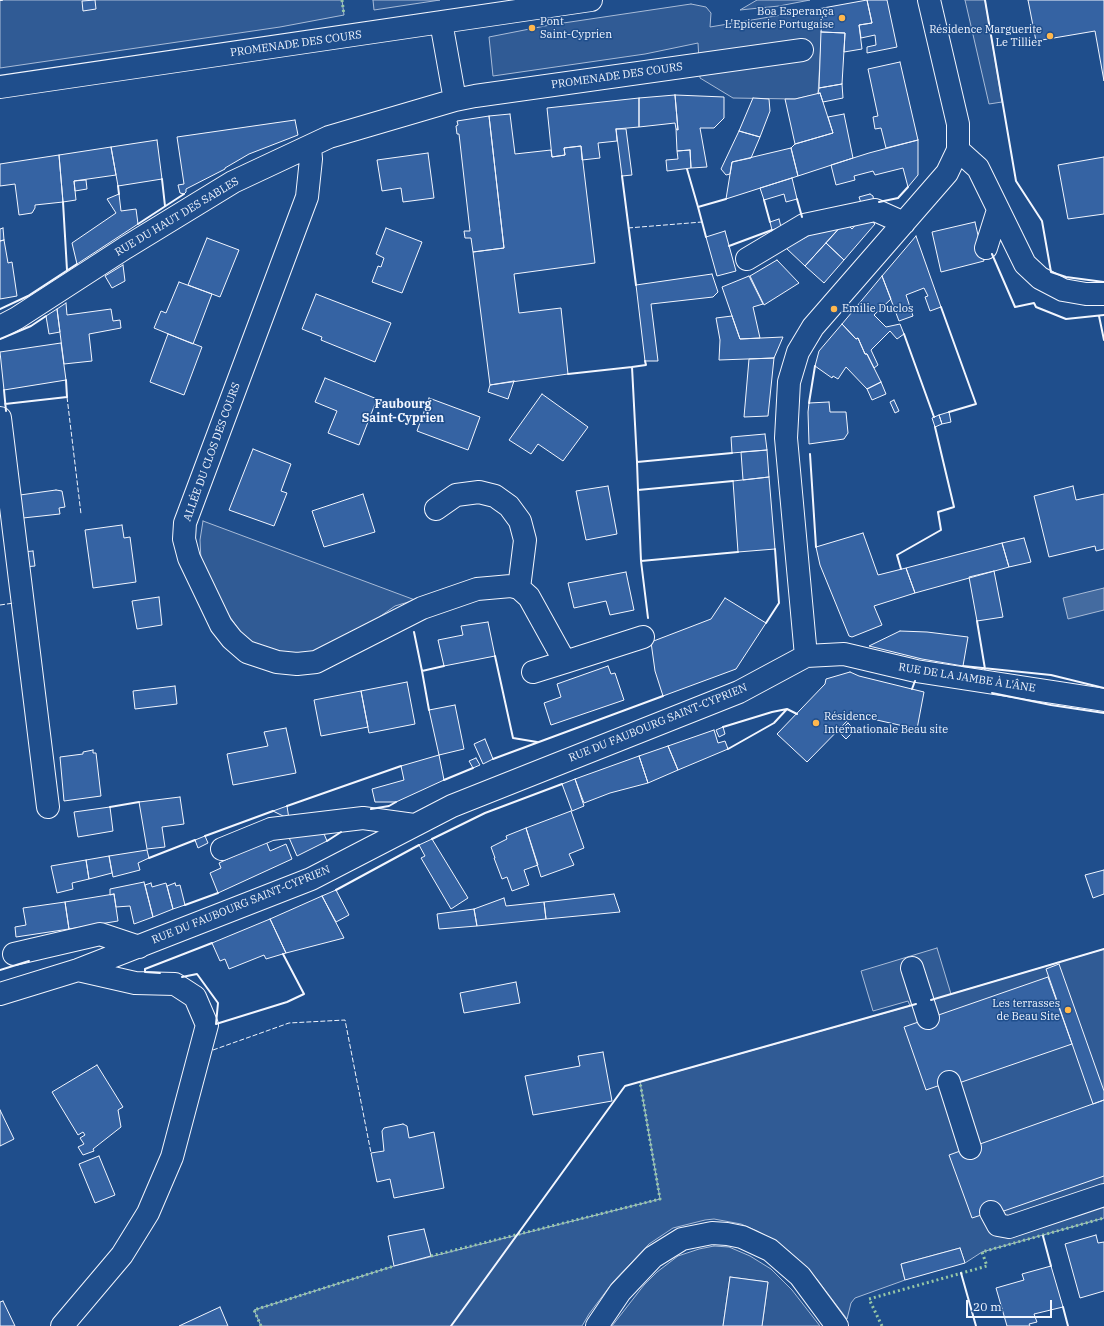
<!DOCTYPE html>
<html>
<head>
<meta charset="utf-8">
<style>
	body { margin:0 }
	#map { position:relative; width:1104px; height:1326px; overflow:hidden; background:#1f4e8c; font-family:"IBM Plex Serif",serif }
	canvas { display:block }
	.scale { position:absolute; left:966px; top:1300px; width:86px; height:18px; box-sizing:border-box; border:2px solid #f2f6ff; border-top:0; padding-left:5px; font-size:12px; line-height:14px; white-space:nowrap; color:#f2f6ff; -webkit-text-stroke:3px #1f4e8c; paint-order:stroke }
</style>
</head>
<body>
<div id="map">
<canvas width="1104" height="1326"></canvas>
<div class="scale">20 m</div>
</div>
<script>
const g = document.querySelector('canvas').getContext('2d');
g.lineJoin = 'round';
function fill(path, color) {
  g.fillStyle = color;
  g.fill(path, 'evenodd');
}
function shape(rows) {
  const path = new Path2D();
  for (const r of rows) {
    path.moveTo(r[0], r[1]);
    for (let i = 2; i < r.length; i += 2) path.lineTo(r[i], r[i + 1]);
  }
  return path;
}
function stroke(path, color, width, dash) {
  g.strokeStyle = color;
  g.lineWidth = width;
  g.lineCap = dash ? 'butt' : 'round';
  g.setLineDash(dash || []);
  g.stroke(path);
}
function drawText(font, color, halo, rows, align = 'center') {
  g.font = font + ' "IBM Plex Serif",serif';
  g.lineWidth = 3;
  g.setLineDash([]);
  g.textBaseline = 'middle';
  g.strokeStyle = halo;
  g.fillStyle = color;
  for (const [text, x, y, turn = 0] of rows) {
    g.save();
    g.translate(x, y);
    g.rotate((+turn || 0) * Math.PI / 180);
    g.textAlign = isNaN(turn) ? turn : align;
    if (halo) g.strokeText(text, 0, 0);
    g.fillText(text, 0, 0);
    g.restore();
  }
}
const built = shape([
	[0,0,342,0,344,15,280,27,0,68,0,0],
	[373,0,440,0,374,10,373,0],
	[757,0,810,0,779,6,740,10,757,0],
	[965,0,985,0,1002,102,989,104,965,0],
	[691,4,706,7,711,13,710,27,823,8,818,94,795,99,733,98,700,78,698,43,645,54,493,76,489,37,550,25,691,4],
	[203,521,415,600,395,606,365,627,306,658,257,647,241,633,215,595,201,561,200,540,203,521],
	[937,948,951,994,1104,949,1104,1218,982,1252,965,1263,960,1248,901,1264,905,1280,855,1298,851,1303,847,1319,816,1278,791,1253,772,1239,757,1231,741,1224,714,1219,705,1220,673,1228,649,1244,613,1282,589,1314,582,1326,261,1326,254,1310,394,1266,660,1199,640,1082,910,1006,908,1001,873,1011,861,971,937,948],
	[714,1246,729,1247,750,1256,771,1269,792,1290,820,1326,762,1326,768,1282,730,1277,723,1326,612,1326,644,1285,657,1272,678,1256,699,1249,714,1246]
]);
fill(built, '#305b95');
stroke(built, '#a8bbd7', 1);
const water = shape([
	[1104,588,1104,610,1068,619,1063,598,1104,588]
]);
fill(water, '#446ba0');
stroke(water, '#a8bbd7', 1);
const building = shape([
	[95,0,96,9,83,11,82,1,95,0],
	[867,0,887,0,897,47,867,53,867,47,876,45,875,35,861,38,859,25,872,23,867,0],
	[867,0,872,23,859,25,862,49,844,52,845,33,821,32,823,8,867,0],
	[1028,0,1104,0,1104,81,1095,31,1036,41,1028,0],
	[821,32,845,33,842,84,819,88,821,32],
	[900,62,918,140,886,148,881,128,875,129,873,117,878,116,868,69,900,62],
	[842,84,843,98,823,102,820,93,818,94,819,88,842,84],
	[820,93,833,133,795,144,785,99,795,99,820,93],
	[675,95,724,97,724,118,714,128,700,128,707,167,691,168,690,150,677,151,676,129,678,130,675,95],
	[675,95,678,130,676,129,675,123,639,127,639,98,675,95],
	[639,98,639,127,616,129,617,141,598,143,600,158,582,160,581,146,564,148,565,155,552,157,547,108,639,98],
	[753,98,769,99,770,111,760,137,739,131,753,98],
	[510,114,515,154,551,150,552,157,565,155,564,148,581,146,595,263,514,274,519,313,561,308,568,374,490,385,473,252,504,248,489,116,510,114],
	[844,114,853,158,798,176,791,148,795,144,833,133,828,117,844,114],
	[489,116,504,248,473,252,471,238,465,238,464,231,470,231,459,134,457,134,456,126,458,125,457,121,489,116],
	[295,120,298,135,249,154,225,168,225,169,186,189,186,192,184,194,180,193,178,185,184,184,177,137,295,120],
	[616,129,626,129,632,175,622,176,616,129],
	[739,131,760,137,751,158,732,162,730,174,726,175,721,169,739,131],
	[157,140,162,179,118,186,111,147,157,140],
	[918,140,918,175,908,187,903,168,875,175,873,171,854,176,855,180,836,185,831,165,869,153,918,140],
	[111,147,116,175,74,181,76,200,63,202,59,155,111,147],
	[791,148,798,176,726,199,732,162,791,148],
	[690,150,691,168,667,171,666,160,678,159,677,151,690,150],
	[428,153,434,198,403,202,401,188,382,191,377,160,428,153],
	[59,155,63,202,35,205,35,208,32,213,19,215,15,184,0,186,0,164,59,155],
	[1104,157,1104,214,1068,219,1058,165,1104,157],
	[792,178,797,199,786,202,784,194,764,200,760,188,792,178],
	[86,180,87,189,75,191,74,181,86,180],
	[119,194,121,211,136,209,138,224,77,264,72,243,116,213,107,199,119,194],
	[870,194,873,196,874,203,862,206,859,197,870,194],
	[779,219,781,227,772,230,770,222,779,219],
	[869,219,875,224,844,260,826,243,845,222,852,229,858,222,869,219],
	[975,222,984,261,941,272,932,232,975,222],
	[841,226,805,266,786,248,819,230,841,226],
	[3,228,4,240,0,241,0,229,3,228],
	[386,228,422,242,402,293,372,282,378,266,381,267,384,258,376,254,386,228],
	[725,231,736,271,717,276,706,237,725,231],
	[916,236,941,307,930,311,925,297,928,296,924,288,906,295,913,316,899,321,882,276,916,236],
	[207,238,239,250,220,297,188,285,207,238],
	[4,240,8,263,12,262,17,296,0,299,0,241,4,240],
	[826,243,844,260,824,283,805,266,826,243],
	[777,260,799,283,764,305,750,276,777,260],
	[123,265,125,281,112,288,105,276,123,265],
	[712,274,718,292,713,297,651,304,658,361,645,361,636,285,712,274],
	[749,276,763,304,753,307,760,338,740,339,722,287,749,276],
	[882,276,891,299,874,315,886,327,900,324,904,334,897,339,890,331,871,350,878,365,874,368,867,354,865,354,858,338,856,339,842,324,882,276],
	[179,282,212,294,193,344,154,328,161,311,166,313,179,282],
	[316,294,391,323,375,362,321,340,322,337,302,329,316,294],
	[66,303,67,315,111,309,113,321,120,320,121,328,89,334,92,361,64,364,57,309,66,303],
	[57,309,60,332,49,334,46,316,57,309],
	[732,316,740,339,783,337,774,358,719,360,720,340,716,318,732,316],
	[842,324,856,339,858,338,865,354,867,354,881,382,867,389,846,367,838,379,833,376,832,378,815,366,819,351,842,324],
	[168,334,202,347,184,395,150,382,168,334],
	[61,343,66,380,4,390,0,352,61,343],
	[774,358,768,416,744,417,749,359,774,358],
	[325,378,377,399,359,445,328,433,337,411,315,402,325,378],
	[514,381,508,399,488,392,490,385,514,381],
	[881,382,886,394,872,400,867,389,881,382],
	[542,394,588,427,563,461,538,444,531,454,509,440,542,394],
	[429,398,480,417,468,450,417,431,429,398],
	[894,400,899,411,895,413,890,402,894,400],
	[829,402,830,412,846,412,848,433,844,439,809,444,808,412,809,403,829,402],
	[949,412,951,422,942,424,939,415,949,412],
	[939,415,942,424,935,427,932,418,939,415],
	[765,434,767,450,732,453,731,437,765,434],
	[253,449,291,464,281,491,287,493,274,526,229,510,253,449],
	[767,450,769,477,743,480,741,452,767,450],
	[769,477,775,549,738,552,733,481,769,477],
	[608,486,617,534,586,540,576,491,608,486],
	[1073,486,1076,500,1104,494,1104,549,1096,551,1095,546,1049,557,1034,496,1073,486],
	[56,490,62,491,65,507,59,508,60,514,23,518,20,495,56,490],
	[363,494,375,532,324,547,312,511,363,494],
	[122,525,124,538,130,537,136,582,93,588,85,530,122,525],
	[863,533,878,575,906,568,915,593,874,606,882,625,852,637,849,636,820,565,816,547,863,533],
	[1024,538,1031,562,1009,567,1002,543,1024,538],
	[1002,543,1009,567,915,593,906,568,1002,543],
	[33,551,35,566,24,567,22,552,33,551],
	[994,571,1003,617,977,621,969,577,994,571],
	[626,572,634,610,610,615,606,601,574,608,568,583,626,572],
	[159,597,162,625,137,629,132,601,159,597],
	[725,598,766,623,736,669,663,696,655,671,651,642,711,619,725,598],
	[488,622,495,656,444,666,438,640,463,635,461,626,488,622],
	[900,631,927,632,968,637,963,666,922,659,869,646,900,631],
	[608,666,611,674,615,673,624,700,551,725,544,703,561,697,557,684,608,666],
	[850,672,859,676,924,692,917,729,859,716,851,717,807,762,777,734,825,684,826,679,850,672],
	[407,682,415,724,369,733,361,691,407,682],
	[175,686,177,704,135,709,133,691,175,686],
	[361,691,368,727,321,736,314,700,361,691],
	[455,705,464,749,439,755,429,710,455,705],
	[848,723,855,730,846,739,839,732,848,723],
	[723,727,725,734,719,737,716,730,723,727],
	[286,728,296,773,233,785,227,754,268,746,264,732,286,728],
	[714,730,718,743,725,741,728,749,678,770,668,746,714,730],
	[485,739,493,759,483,764,474,744,485,739],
	[668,746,678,770,648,783,639,756,668,746],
	[93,750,93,753,96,753,101,796,64,801,60,757,83,754,83,752,93,750],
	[439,755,444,780,396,802,375,802,372,789,404,780,401,766,439,755],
	[639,756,648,783,610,793,584,803,575,779,639,756],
	[476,758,480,765,473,768,469,761,476,758],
	[575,779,584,806,572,811,562,784,575,779],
	[180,797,184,824,162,827,165,847,147,849,139,802,180,797],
	[287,806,289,819,273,811,287,806],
	[110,807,113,831,78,837,74,812,110,807],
	[571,811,584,848,569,854,574,865,541,877,526,828,571,811],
	[526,828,538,865,524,870,529,885,512,891,507,877,502,879,494,858,495,858,491,847,507,839,506,836,526,828],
	[322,829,327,841,297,856,287,833,322,829],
	[205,836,208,843,198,848,195,840,205,836],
	[432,839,468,898,451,909,421,858,425,856,419,845,432,839],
	[266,841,270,851,286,844,292,859,218,893,210,873,221,868,219,863,266,841],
	[147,850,149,858,138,863,140,870,113,877,109,856,147,850],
	[109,856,112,873,89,879,86,860,109,856],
	[86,860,89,879,72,883,73,889,57,893,51,866,86,860],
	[1104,870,1104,894,1093,898,1085,875,1104,870],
	[144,882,153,917,134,924,130,906,116,907,114,894,110,895,110,889,144,882],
	[151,883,152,887,166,883,173,909,153,917,145,885,151,883],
	[175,883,176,886,180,885,185,905,173,909,167,886,175,883],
	[336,890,349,915,336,922,322,896,336,890],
	[114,894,118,921,69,929,65,902,114,894],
	[614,894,620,912,546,919,544,902,614,894],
	[322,896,344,938,286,953,270,919,322,896],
	[504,898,506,906,544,902,546,919,477,926,474,909,504,898],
	[65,902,69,929,16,937,15,927,26,925,23,908,65,902],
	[474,909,477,926,439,929,437,914,474,909],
	[270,919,286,953,266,959,264,955,229,969,225,959,220,961,212,943,270,919],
	[1059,964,1104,1091,1104,1100,1093,1104,1046,969,1059,964],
	[1048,977,1072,1044,953,1085,952,1081,926,1090,904,1027,1048,977],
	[516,982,520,1003,464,1013,460,993,516,982],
	[603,1052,612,1101,533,1115,525,1076,580,1066,578,1056,603,1052],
	[97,1065,123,1107,118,1110,121,1127,93,1149,94,1151,83,1155,78,1147,84,1144,80,1138,85,1135,83,1132,78,1135,52,1092,97,1065],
	[1104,1100,1104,1176,998,1213,997,1210,972,1218,949,1155,1104,1100],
	[0,1110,14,1139,0,1146,0,1110],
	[403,1124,407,1126,409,1138,434,1132,444,1188,394,1198,390,1179,377,1182,371,1153,384,1151,382,1131,384,1128,403,1124],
	[99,1156,115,1195,95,1203,79,1164,99,1156],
	[424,1229,431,1256,394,1266,388,1236,424,1229],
	[1096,1235,1098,1243,1104,1242,1104,1291,1080,1298,1065,1244,1096,1235],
	[960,1248,965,1263,905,1280,901,1264,960,1248],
	[1051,1266,1063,1307,1034,1314,1037,1322,1029,1324,1030,1326,1007,1326,996,1288,1024,1280,1022,1274,1051,1266],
	[730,1277,768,1282,762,1326,723,1326,730,1277],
	[3,1301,15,1326,0,1326,0,1302,3,1301],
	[220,1307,228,1326,179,1326,220,1307]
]);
fill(building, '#3563a3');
stroke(building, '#f2f6ff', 1);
const minor = shape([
	[441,22,455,100],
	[0,87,591,0],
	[310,147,311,159,307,197,185,523,184,539,189,558,221,625,232,639,247,652,277,662,297,664,316,662,422,608,477,589,511,586,519,588,529,597,565,662,643,637],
	[958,150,978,168,1025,264,1040,278,1063,290,1086,294,1104,294],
	[986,248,998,210],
	[747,259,804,225,875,210,904,223],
	[0,327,17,318,125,248,233,182,329,137,455,100,475,96,802,50],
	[0,418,48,807],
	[436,509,456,495,479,492,495,496,509,506,520,521,525,540,519,588],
	[806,656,844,654,916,671,1104,700],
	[533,672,565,662],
	[222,849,271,829,363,818,414,825],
	[14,954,100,934,139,947],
	[912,968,928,1018],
	[0,994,78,970,311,879,452,806,739,692,806,656,786,438,789,382,798,352,813,327,947,173,958,150,958,124,929,0],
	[949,1082,970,1148],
	[991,1212,998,1225,1009,1227,1104,1195],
	[62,1326,122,1255,148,1213,172,1157,207,1025,195,997,175,984,135,983,78,970],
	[597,1326,620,1292,653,1257,682,1239,712,1233,727,1234,742,1237,770,1250,800,1276,837,1326]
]);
stroke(minor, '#f2f6ff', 24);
stroke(minor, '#1f4e8c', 22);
stroke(shape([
	[342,0,344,15],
	[431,1256,660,1199,640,1082],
	[261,1326,254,1310,394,1266],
	[882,1326,869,1299,987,1266,982,1252,1104,1218]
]), '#97c8a6', 3, [2, 3]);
stroke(shape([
	[628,228,702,222],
	[67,397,81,514],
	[0,605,14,603],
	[213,1050,289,1023,345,1020,371,1153]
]), '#f2f6ff', 1, [5, 2]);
stroke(shape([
	[0,0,2,0],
	[985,0,1016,181,1042,221,1051,272,1066,277,1104,282],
	[687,169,698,207],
	[622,176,636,285],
	[162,179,165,206],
	[118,186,119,194],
	[797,199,802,217],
	[764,200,770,222],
	[63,202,67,270],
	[879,202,898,198,908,187],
	[138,224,184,194],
	[706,237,698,207,726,199],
	[729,246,772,230],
	[992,254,1015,307,1034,303,1036,307,1066,319,1104,315],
	[941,307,976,404,949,412],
	[0,309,28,296,77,264],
	[1099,316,1104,340],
	[904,334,934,417],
	[0,339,31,326,46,316],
	[568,374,632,367],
	[4,390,6,411],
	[809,403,815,366],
	[5,404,67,397,66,380],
	[810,454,816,547],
	[637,462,632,367,646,365,645,361],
	[638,490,637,462,732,453],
	[641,561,638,490,733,481],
	[901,569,897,555,941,530,938,512,954,507,935,427],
	[648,618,641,561,738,552],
	[977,621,985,669],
	[766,623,779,603,775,549],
	[414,632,422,671],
	[495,656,513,738,537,742],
	[963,666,1051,675,1104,688],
	[912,689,915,681],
	[992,693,1051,705,1104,713],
	[429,710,422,671,444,666],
	[723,727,772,712,787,709,797,714],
	[728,749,774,723,787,709],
	[493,759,663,696],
	[444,780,473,768],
	[287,806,401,766],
	[110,807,139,802],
	[371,809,389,806,396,802],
	[205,836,273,811],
	[432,839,485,813,562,784],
	[327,841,341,832],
	[149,858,195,840],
	[336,890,419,845],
	[185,905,218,893],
	[0,970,29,961],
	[160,973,145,972,145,969,212,943],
	[182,977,197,974,218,1003,216,1024,287,1002,304,994,283,954],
	[931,1000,1104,949],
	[1043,1236,1051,1266],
	[961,1273,976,1326],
	[1063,1307,1068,1326],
	[451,1326,625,1086,916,1004]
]), '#f2f6ff', 2);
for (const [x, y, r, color] of [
	[842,18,4,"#ffb74d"],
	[532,28,4,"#ffb74d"],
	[1050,36,4,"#ffb74d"],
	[834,309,4,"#ffb74d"],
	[816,723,4,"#ffb74d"],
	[1068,1010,4,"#ffb74d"]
]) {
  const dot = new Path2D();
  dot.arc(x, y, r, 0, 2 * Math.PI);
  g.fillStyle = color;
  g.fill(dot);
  stroke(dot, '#1f4e8c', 1.5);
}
drawText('11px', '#f2f6ff', '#1f4e8c', [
	["Boa Esperança",834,12],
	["L'Epicerie Portugaise",834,25],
	["Pont",540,22,"left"],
	["Saint-Cyprien",540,35,"left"],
	["Résidence Marguerite",1042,30],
	["Le Tillier",1042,43],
	["Emilie Duclos",842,309,"left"],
	["Résidence",824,717,"left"],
	["Internationale Beau site",824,730,"left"],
	["Les terrasses",1060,1004],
	["de Beau Site",1060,1017]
], 'right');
drawText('11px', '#f2f6ff', '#1f4e8c', [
	["PROMENADE DES COURS",296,44,-8],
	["PROMENADE DES COURS",617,76,-8],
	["RUE DU HAUT DES SABLES",177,217,-31],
	["ALLÉE DU CLOS DES COURS",212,452,-70],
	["RUE DE LA JAMBE À L'ÂNE",967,678,9],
	["RUE DU FAUBOURG SAINT-CYPRIEN",658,723,-22],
	["RUE DU FAUBOURG SAINT-CYPRIEN",241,905,-22]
]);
drawText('bold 12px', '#f2f6ff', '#1f4e8c', [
	["Faubourg",403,405],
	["Saint-Cyprien",403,419]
]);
</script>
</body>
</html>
